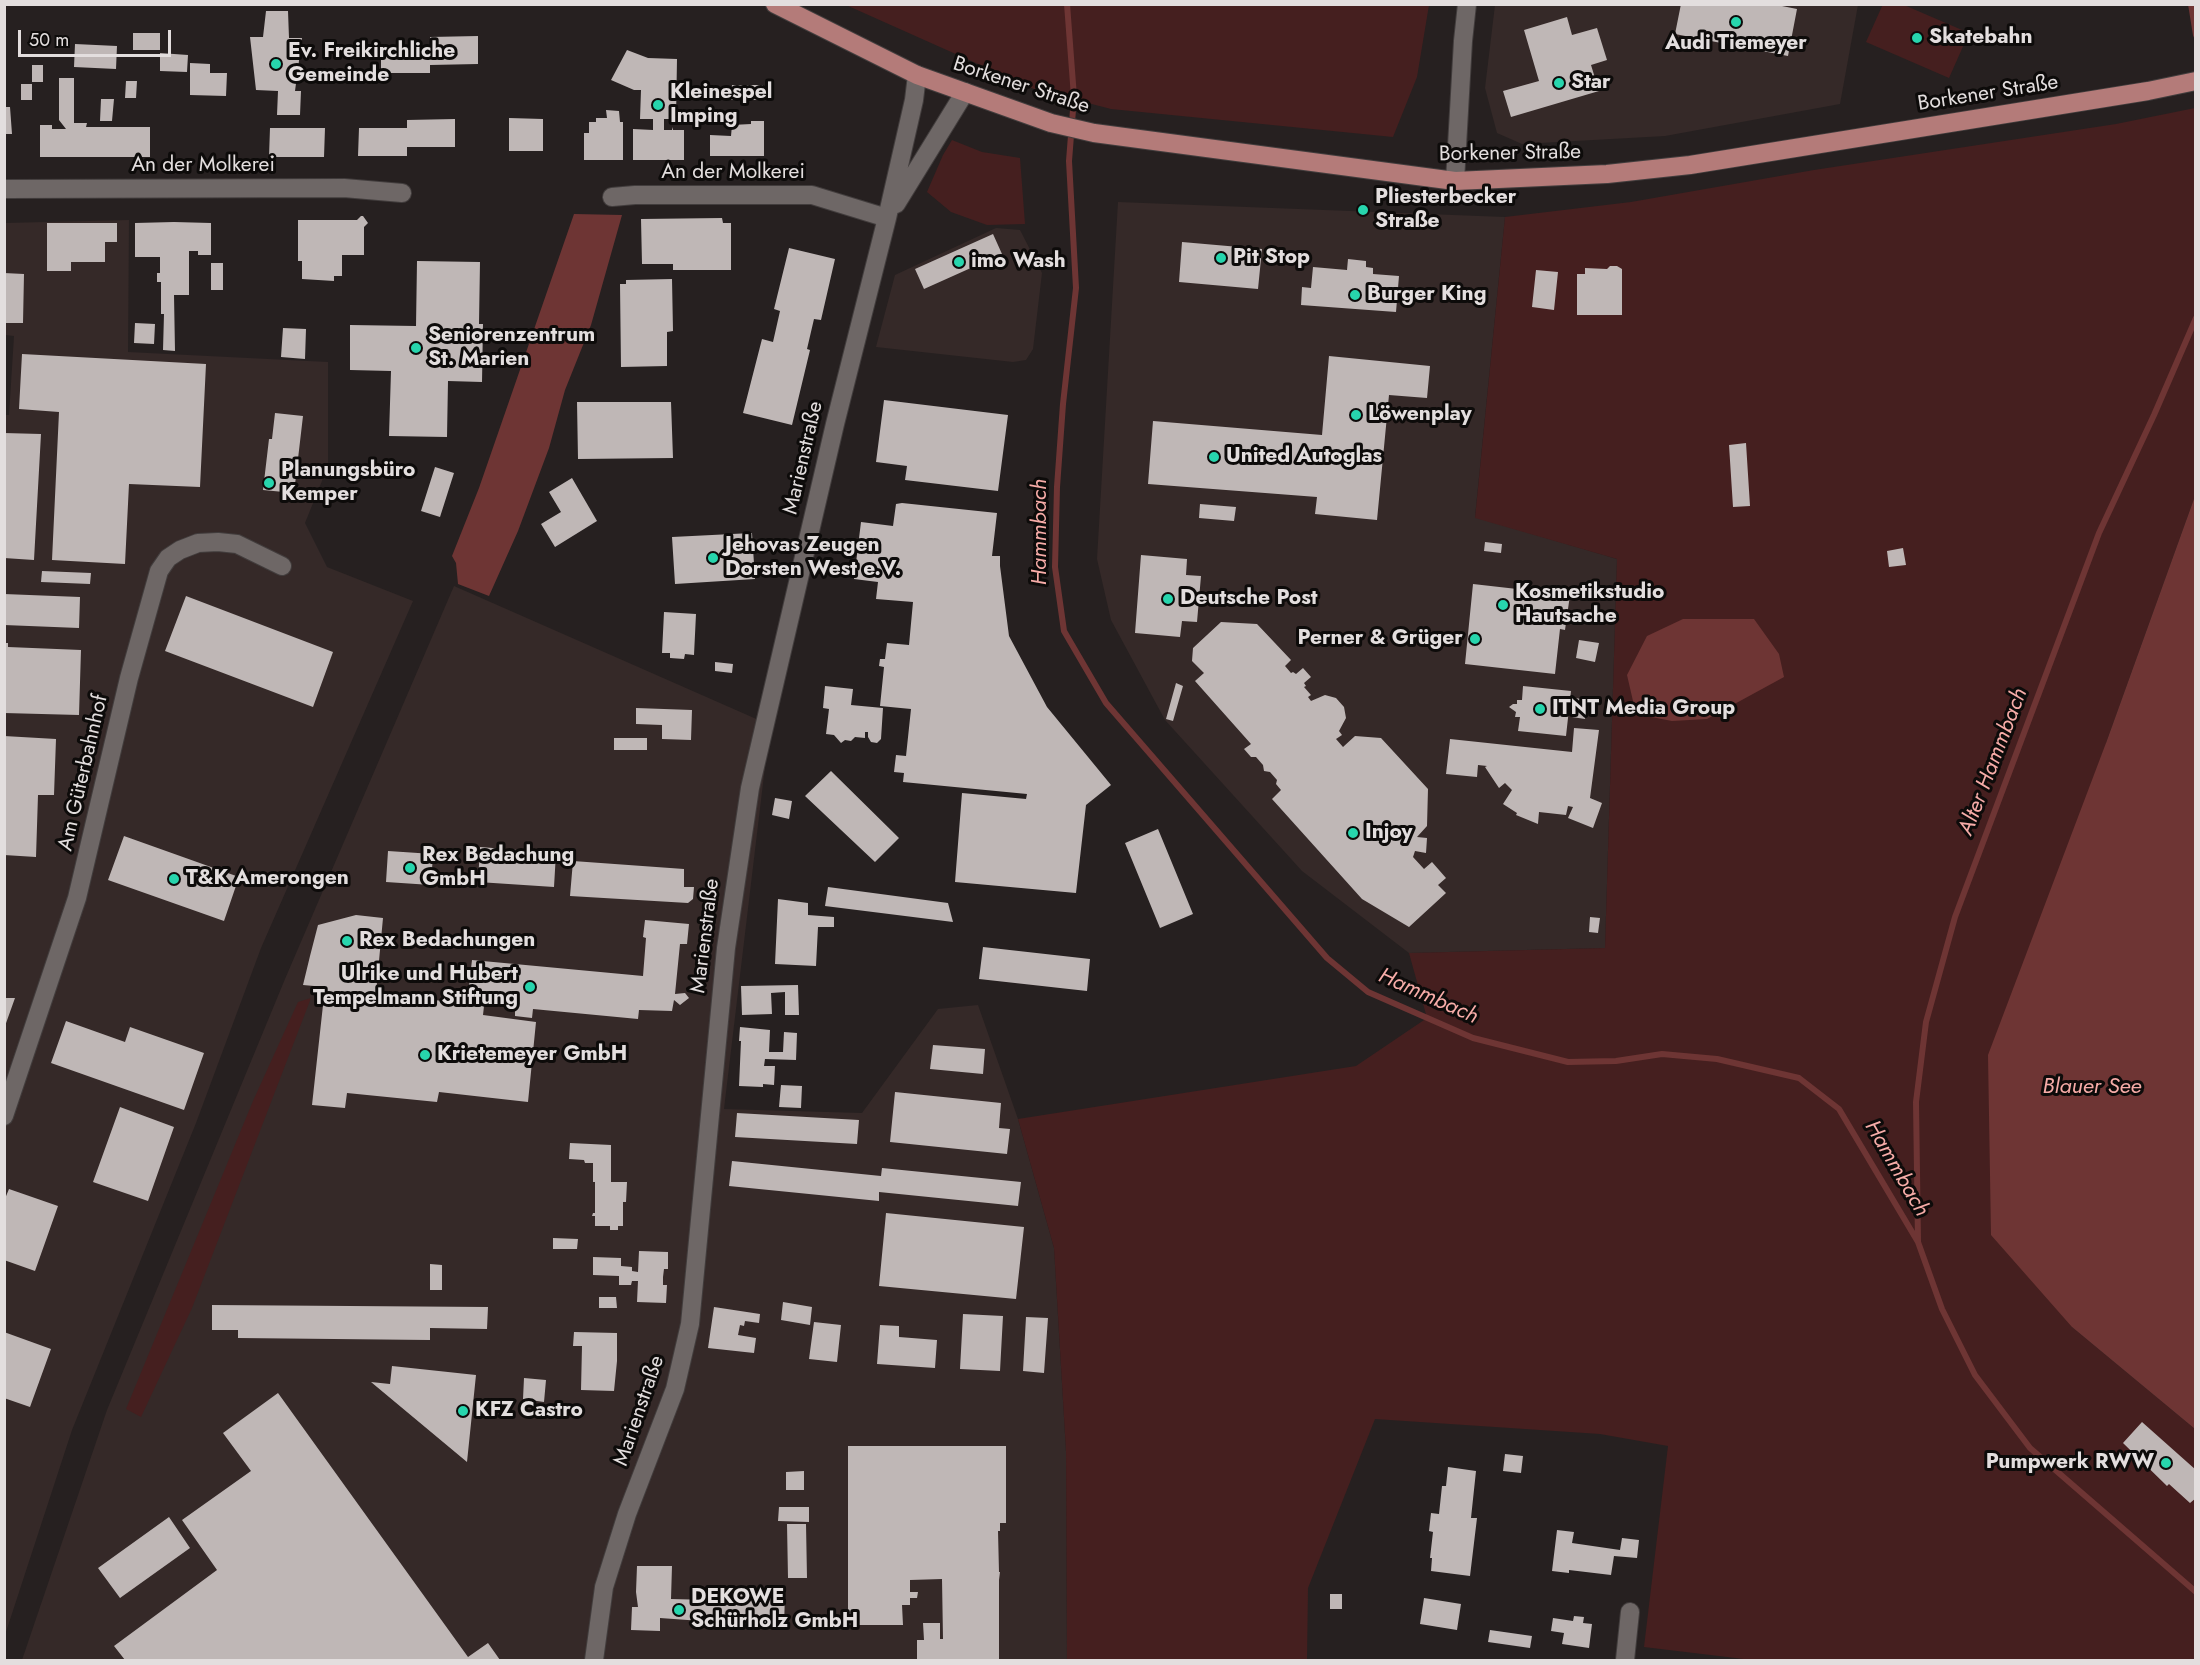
<!DOCTYPE html>
<html>
<head>
<meta charset="utf-8">
<style>
	body { margin:0 }
	#map { position:relative; width:2200px; height:1665px; overflow:hidden; background:#262020; font-family:Jost,sans-serif }
	canvas { display:block }
	.frame { position:absolute; inset:0; border:6px solid #e3dede; pointer-events:none }
	.scale { position:absolute; left:18px; top:30px; width:153px; height:27px; box-sizing:border-box; border:3px solid #e3dede; border-top:0; padding-left:8px; font-size:18px; line-height:21px; white-space:nowrap; color:#e3dede; -webkit-text-stroke:4px #0d0b0a; paint-order:stroke }
</style>
</head>
<body>
<div id="map">
<canvas width="2200" height="1665"></canvas>
<div class="frame"></div>
<div class="scale">50 m</div>
</div>
<script>
const g = document.querySelector('canvas').getContext('2d');
g.lineJoin = 'round';
function fill(path, color) {
  g.fillStyle = color;
  g.fill(path, 'evenodd');
}
function shape(rows) {
  const path = new Path2D();
  for (const r of rows) {
    path.moveTo(r[0], r[1]);
    for (let i = 2; i < r.length; i += 2) path.lineTo(r[i], r[i + 1]);
  }
  return path;
}
function stroke(path, color, width, dash) {
  g.strokeStyle = color;
  g.lineWidth = width;
  g.lineCap = dash ? 'butt' : 'round';
  g.setLineDash(dash || []);
  g.stroke(path);
}
function drawText(font, color, halo, rows, align = 'center') {
  g.font = font + ' Jost,sans-serif';
  g.lineWidth = 6;
  g.setLineDash([]);
  g.textBaseline = 'middle';
  g.strokeStyle = halo;
  g.fillStyle = color;
  for (const [text, x, y, turn = 0] of rows) {
    g.save();
    g.translate(x, y);
    g.rotate((+turn || 0) * Math.PI / 180);
    g.textAlign = isNaN(turn) ? turn : align;
    if (halo) g.strokeText(text, 0, 0);
    g.fillText(text, 0, 0);
    g.restore();
  }
}
fill(shape([
	[1495,5,1858,5,1840,104,1665,136,1522,144,1497,133,1485,88],
	[1118,202,1505,217,1475,517,1617,559,1605,948,1409,953,1302,871,1165,720,1111,620,1097,559],
	[129,220,128,352,328,362,328,466,305,523,327,567,413,601,261,948,196,1123,72,1430,5,1635,4,415,9,415,14,336,5,335,5,223],
	[996,228,1020,230,1042,273,1033,349,1026,360,1013,362,876,347,895,275],
	[454,586,770,725,724,1109,862,1113,938,1009,978,1005,1018,1119,1054,1248,1066,1451,1067,1660,22,1660,107,1410,285,979]
]), '#352928');
fill(shape([
	[1883,4,1904,5,1969,33,1949,78,1866,42],
	[846,5,1429,4,1429,5,1417,77,1393,137,1111,109,1034,89],
	[2195,108,2195,496,2106,743,2072,1327,2195,1429,2195,1660,1752,1660,1644,1647,1668,1446,1600,1434,1375,1419,1308,1588,1307,1660,1067,1660,1066,1451,1054,1248,1018,1119,1356,1066,1427,1018,1409,953,1605,948,1617,559,1475,518,1505,217,1631,202,1814,170,2116,124],
	[952,140,982,152,1020,158,1025,224,987,225,951,212,927,192,943,155],
	[311,998,192,1308,141,1417,126,1409,253,1101,298,1002]
]), '#451f1f');
fill(shape([
	[574,214,622,215,591,325,565,390,549,448,518,531,489,596,458,584,456,563,452,556,479,488],
	[2195,496,2195,1429,2072,1327,1991,1235,1988,1055,2106,743],
	[1683,619,1754,619,1779,654,1784,677,1707,719,1672,721,1636,714,1627,675,1647,636]
]), '#6e3534');
stroke(shape([
	[1067,4,1074,97,1069,161,1076,288,1063,404,1057,487,1055,567,1064,631,1106,703,1327,958,1368,992,1473,1038,1568,1062,1616,1061,1662,1054,1717,1059,1799,1078,1839,1109,1918,1242,1942,1309,1975,1375,2030,1448,2196,1592],
	[2191,4,2196,35],
	[1918,1241,1916,1102,1926,1022,1955,917,2099,533,2154,415,2196,318]
]), '#6e3534', 6);
fill(shape([
	[1681,4,1772,4,1797,9,1788,56,1675,34],
	[266,11,288,11,289,38,302,38,295,91,301,91,300,115,277,115,278,91,256,90,250,37,263,37],
	[1567,17,1572,35,1597,28,1607,60,1591,65,1599,91,1511,117,1503,91,1539,81,1524,30],
	[133,33,160,33,160,50,133,50],
	[478,36,478,64,430,65,430,73,381,73,381,46,430,46,430,37],
	[75,44,117,46,116,69,74,67],
	[627,50,648,58,677,59,676,119,664,119,664,130,672,130,672,127,673,130,684,130,684,160,633,160,633,129,653,130,653,119,640,119,641,90,634,90,611,80],
	[160,53,188,55,187,72,160,71],
	[190,63,210,64,210,73,227,73,226,96,190,95],
	[32,65,43,65,43,82,32,82],
	[59,78,74,78,74,123,87,123,86,127,150,127,150,157,40,157,40,125,52,125,52,129,66,129,59,120],
	[126,81,137,81,136,98,125,98],
	[21,84,32,84,32,100,21,100],
	[732,85,763,85,763,100,731,100],
	[101,99,114,99,112,121,100,121],
	[4,107,10,107,12,134,4,134],
	[606,110,619,111,620,122,623,122,623,160,584,160,584,133,589,133,589,122,596,122,596,118,607,118],
	[509,118,543,119,543,151,509,151],
	[455,119,455,147,407,147,407,156,358,156,359,128,407,128,407,120],
	[751,121,764,121,764,156,710,156,710,135,731,136,732,125,751,124],
	[270,128,325,128,324,157,269,157],
	[361,216,363,216,368,223,364,227,364,255,342,255,342,276,334,276,334,281,302,279,302,261,298,261,298,220,357,220],
	[722,218,723,223,731,223,731,270,673,270,673,264,642,264,641,219],
	[174,222,211,223,211,255,198,255,198,251,189,251,189,295,174,295,175,351,163,350,164,314,161,314,161,282,157,282,157,273,160,273,160,257,135,257,135,223],
	[47,223,117,223,117,242,105,242,105,262,71,262,71,271,47,271],
	[993,234,1002,254,924,289,915,269],
	[1182,242,1262,249,1258,289,1179,282],
	[789,248,835,259,821,320,814,319,807,349,810,350,792,425,743,413,762,339,773,342,780,311,774,309],
	[1348,259,1366,261,1366,267,1373,268,1373,274,1399,276,1396,312,1301,305,1302,287,1311,288,1313,267,1347,270],
	[417,261,480,262,479,324,483,324,482,382,448,381,447,437,389,436,391,371,350,370,350,325,416,326],
	[211,263,223,263,223,290,211,290],
	[1610,266,1617,266,1622,269,1622,315,1577,315,1577,274,1585,274,1585,268,1607,269],
	[1536,270,1558,272,1554,310,1532,307],
	[4,273,24,274,23,323,4,323],
	[672,279,673,331,667,332,667,366,621,367,620,284,626,284,626,280],
	[135,323,155,324,154,344,134,343],
	[283,328,306,329,305,359,281,357],
	[22,354,206,364,200,487,129,484,125,564,52,560,59,412,19,409],
	[1329,356,1430,366,1427,398,1389,395,1377,520,1315,514,1317,497,1148,484,1153,421,1322,435],
	[884,400,1008,415,998,491,905,480,907,466,876,462],
	[577,402,671,402,673,458,578,459],
	[275,413,303,416,294,493,263,490,269,439,272,439],
	[4,433,41,434,34,560,4,558],
	[1746,443,1750,506,1733,507,1729,445],
	[435,467,454,473,440,517,421,511],
	[572,478,597,521,555,547,541,524,561,512,549,492],
	[902,503,997,513,992,556,1000,556,1000,566,1009,636,1047,707,1111,785,1086,805,1076,893,955,882,962,793,1026,799,1027,794,903,782,904,773,894,772,896,755,906,756,911,709,880,706,884,667,879,666,880,659,885,659,887,643,909,645,913,602,876,599,878,582,854,579,861,522,893,526,896,504],
	[1200,504,1236,507,1234,521,1199,518],
	[752,533,755,579,675,584,672,537],
	[1485,542,1502,544,1501,553,1484,551],
	[1903,548,1906,565,1889,567,1887,551],
	[1141,555,1187,559,1186,575,1201,576,1197,622,1182,621,1180,637,1135,633],
	[42,571,91,573,90,584,41,582],
	[1473,584,1570,595,1565,630,1560,629,1555,674,1465,664],
	[4,594,80,597,79,628,4,625],
	[186,596,333,652,313,707,165,651],
	[664,612,696,614,694,655,685,654,684,659,670,658,670,653,662,653],
	[1221,622,1257,624,1291,660,1285,666,1291,673,1293,672,1296,674,1303,668,1311,677,1304,683,1306,686,1304,687,1311,695,1308,697,1311,701,1325,695,1336,698,1344,707,1346,718,1339,731,1342,735,1336,739,1343,747,1355,736,1381,738,1428,789,1427,826,1417,837,1427,838,1426,853,1415,851,1413,857,1424,869,1432,862,1446,878,1438,885,1446,893,1409,927,1362,899,1272,799,1281,790,1276,784,1277,780,1270,772,1264,771,1263,765,1256,757,1251,757,1244,749,1251,744,1195,681,1204,673,1192,661,1193,648],
	[1579,640,1599,643,1595,662,1576,658],
	[4,643,8,643,8,647,81,650,79,715,4,713],
	[715,662,733,664,732,673,715,671],
	[1176,683,1183,686,1173,721,1166,719],
	[825,686,853,689,851,705,883,708,881,739,877,743,871,742,868,737,868,732,865,732,865,738,855,737,851,741,845,740,841,743,834,735,826,734,829,709,823,708],
	[1523,686,1571,691,1566,736,1518,731,1520,717,1515,717,1516,712,1509,707,1513,704,1517,704,1517,700,1522,700],
	[1575,698,1588,700,1585,719,1572,717],
	[636,708,692,710,691,740,662,739,662,725,636,724],
	[1574,728,1599,730,1590,798,1602,803,1593,828,1568,818,1573,807,1568,806,1566,815,1539,812,1538,824,1516,815,1517,813,1503,804,1512,790,1505,783,1499,788,1485,767,1487,766,1478,765,1477,777,1446,774,1450,739,1572,752],
	[4,736,56,739,54,795,38,795,36,857,4,855],
	[614,738,647,738,647,750,614,750],
	[831,771,899,838,875,862,805,796],
	[775,798,792,801,789,819,772,815],
	[1158,829,1193,914,1160,928,1125,843],
	[124,836,239,877,224,921,108,880],
	[480,847,556,853,554,887,478,882],
	[388,851,433,854,431,885,386,882],
	[573,861,684,869,684,887,694,887,693,899,688,903,570,896],
	[828,887,948,903,953,922,825,906],
	[778,899,808,903,808,915,834,917,834,927,818,927,816,966,775,964],
	[356,915,383,918,376,993,484,1006,483,1015,536,1022,528,1102,439,1092,437,1102,347,1093,345,1108,312,1105,325,987,303,985,310,956,318,925],
	[1590,917,1600,918,1598,933,1589,932],
	[645,920,689,924,687,944,680,944,675,994,685,993,689,998,680,1005,674,1000,672,1011,639,1010,638,1019,533,1009,532,1018,515,1016,515,1007,467,1003,472,960,643,976,646,938,643,937],
	[983,947,1090,959,1087,991,979,979],
	[798,985,799,1015,785,1015,785,992,771,993,772,1014,742,1015,741,986],
	[4,998,15,998,5,1026,4,1026],
	[66,1021,125,1042,130,1027,204,1053,184,1110,51,1063],
	[740,1027,770,1030,769,1052,783,1052,784,1032,797,1033,796,1060,765,1059,764,1066,775,1066,774,1085,763,1084,763,1087,739,1086,741,1041,739,1041],
	[933,1045,985,1049,983,1074,930,1069],
	[781,1085,802,1086,801,1108,779,1107],
	[895,1092,1001,1103,999,1128,1010,1129,1007,1154,890,1142],
	[120,1107,174,1127,148,1201,93,1182],
	[737,1113,859,1120,857,1144,735,1137],
	[570,1143,611,1145,611,1182,627,1182,626,1202,623,1202,623,1226,618,1226,618,1230,610,1230,610,1226,595,1226,595,1216,592,1216,593,1213,595,1213,595,1182,593,1182,593,1163,585,1163,584,1160,569,1159],
	[732,1161,881,1176,882,1168,1021,1182,1018,1206,879,1192,879,1201,729,1186],
	[9,1189,58,1206,35,1271,4,1260,4,1201],
	[886,1213,1024,1227,1016,1299,879,1286],
	[553,1238,578,1239,577,1249,553,1249],
	[639,1251,668,1252,668,1269,664,1269,663,1277,663,1285,667,1285,666,1303,637,1302,638,1281,632,1281,631,1285,619,1285,619,1276,593,1275,593,1257,621,1258,621,1266,632,1267,632,1271,638,1272],
	[430,1264,442,1265,442,1290,430,1290],
	[599,1297,616,1297,617,1308,599,1308],
	[783,1302,812,1307,810,1325,781,1320],
	[212,1305,488,1307,487,1329,430,1328,430,1340,238,1338,238,1330,212,1330],
	[714,1307,760,1314,759,1323,745,1321,744,1326,740,1325,738,1335,756,1338,754,1353,708,1348],
	[963,1314,1003,1316,1000,1371,960,1369],
	[1026,1317,1048,1318,1044,1373,1023,1371],
	[814,1322,841,1325,837,1362,809,1359],
	[880,1325,899,1326,899,1337,937,1340,935,1368,877,1364],
	[4,1332,51,1349,30,1407,4,1398],
	[574,1332,617,1333,617,1361,614,1391,581,1390,582,1346,573,1346],
	[392,1366,476,1375,467,1462,371,1382,390,1384],
	[524,1378,546,1380,544,1402,523,1399],
	[278,1393,468,1657,488,1643,500,1660,125,1660,114,1646,217,1570,182,1520,251,1471,223,1433],
	[2142,1422,2196,1470,2196,1498,2190,1503,2169,1484,2167,1486,2123,1443],
	[848,1446,1006,1446,1006,1523,1000,1523,1000,1531,998,1531,999,1572,1000,1572,999,1580,999,1660,917,1660,917,1640,924,1640,923,1623,940,1623,940,1639,943,1639,942,1579,910,1580,910,1592,918,1592,917,1598,910,1598,910,1605,902,1605,903,1625,848,1625],
	[1505,1454,1523,1456,1521,1473,1503,1471],
	[1448,1467,1476,1471,1471,1518,1477,1518,1470,1576,1431,1571,1432,1558,1430,1558,1433,1532,1429,1531,1431,1513,1439,1514,1442,1486,1446,1486],
	[804,1471,804,1490,786,1490,786,1472],
	[779,1507,809,1507,809,1522,778,1521],
	[169,1517,190,1548,120,1598,98,1568],
	[787,1524,806,1524,807,1578,788,1578],
	[1557,1530,1574,1532,1572,1543,1620,1550,1622,1538,1639,1540,1637,1558,1614,1556,1611,1575,1569,1570,1569,1573,1552,1571],
	[637,1566,672,1566,671,1599,711,1600,712,1591,785,1593,784,1627,660,1618,660,1631,631,1630,632,1607,638,1607,636,1592],
	[1330,1594,1342,1594,1342,1609,1330,1609],
	[1424,1598,1461,1604,1457,1630,1420,1624],
	[1574,1616,1584,1617,1583,1623,1592,1624,1589,1648,1562,1644,1564,1633,1551,1631,1553,1618,1573,1621],
	[1490,1630,1532,1636,1530,1648,1488,1642]
]), '#bfb7b6');
const street = shape([
	[4,189,344,188,402,193],
	[612,197,635,195,812,195,887,218],
	[896,204,965,92],
	[4,1116,77,898,129,678,159,571,168,558,180,550,198,543,218,542,237,544,282,566],
	[594,1660,604,1587,627,1514,675,1389,690,1324,726,948,750,788,835,424,887,218,914,100,917,75],
	[1625,1660,1630,1612]
]);
const secondary = shape([
	[1455,181,1463,41,1467,4]
]);
const primary = shape([
	[775,4,917,75,1051,123,1094,133,1455,181,1607,174,1690,165,2148,91,2196,81]
]);
stroke(street, '#423d3d', 20);
stroke(secondary, '#423d3d', 20);
stroke(primary, '#423d3d', 20);
stroke(street, '#6e6766', 18);
stroke(secondary, '#6e6766', 18);
stroke(primary, '#b47b79', 18);
for (const [x, y, r, color] of [
	[1736,22,6,"#27d5ad"],
	[1917,38,6,"#27d5ad"],
	[276,64,6,"#27d5ad"],
	[1559,83,6,"#27d5ad"],
	[658,105,6,"#27d5ad"],
	[1363,210,6,"#27d5ad"],
	[1221,258,6,"#27d5ad"],
	[959,262,6,"#27d5ad"],
	[1355,295,6,"#27d5ad"],
	[416,348,6,"#27d5ad"],
	[1356,415,6,"#27d5ad"],
	[1214,457,6,"#27d5ad"],
	[269,483,6,"#27d5ad"],
	[713,558,6,"#27d5ad"],
	[1168,599,6,"#27d5ad"],
	[1503,605,6,"#27d5ad"],
	[1475,639,6,"#27d5ad"],
	[1540,709,6,"#27d5ad"],
	[1353,833,6,"#27d5ad"],
	[410,868,6,"#27d5ad"],
	[174,879,6,"#27d5ad"],
	[347,941,6,"#27d5ad"],
	[530,987,6,"#27d5ad"],
	[425,1055,6,"#27d5ad"],
	[463,1411,6,"#27d5ad"],
	[2166,1463,6,"#27d5ad"],
	[679,1610,6,"#27d5ad"]
]) {
  const dot = new Path2D();
  dot.arc(x, y, r, 0, 2 * Math.PI);
  g.fillStyle = color;
  g.fill(dot);
  stroke(dot, '#0d0b0a', 2);
}
drawText('bold 21px', '#e3dede', '#0d0b0a', [
	["Skatebahn",1929,38],
	["Audi Tiemeyer",1736,44,"center"],
	["Ev. Freikirchliche",288,52],
	["Gemeinde",288,76],
	["Star",1571,83],
	["Kleinespel",670,93],
	["Imping",670,117],
	["Pliesterbecker",1375,198],
	["Straße",1375,222],
	["Pit Stop",1233,258],
	["imo Wash",971,262],
	["Burger King",1367,295],
	["Seniorenzentrum",428,336],
	["St. Marien",428,360],
	["Löwenplay",1368,415],
	["United Autoglas",1226,457],
	["Planungsbüro",281,471],
	["Kemper",281,495],
	["Jehovas Zeugen",725,546],
	["Dorsten West e.V.",725,570],
	["Kosmetikstudio",1515,593],
	["Hautsache",1515,617],
	["Deutsche Post",1180,599],
	["Perner & Grüger",1463,639,"right"],
	["ITNT Media Group",1552,709],
	["Injoy",1365,833],
	["Rex Bedachung",422,856],
	["GmbH",422,880],
	["T&K Amerongen",186,879],
	["Rex Bedachungen",359,941],
	["Ulrike und Hubert",518,975,"right"],
	["Tempelmann Stiftung",518,999,"right"],
	["Krietemeyer GmbH",437,1055],
	["KFZ Castro",475,1411],
	["Pumpwerk RWW",2154,1463,"right"],
	["DEKOWE",691,1598],
	["Schürholz GmbH",691,1622]
], 'left');
drawText('21px', '#e3dede', '#0d0b0a', [
	["Borkener Straße",1021,86,18],
	["Borkener Straße",1988,94,-9],
	["Borkener Straße",1510,154,-1],
	["An der Molkerei",203,166],
	["An der Molkerei",733,173],
	["Marienstraße",804,458,-77],
	["Am Güterbahnhof",84,773,-77],
	["Marienstraße",706,936,-83],
	["Marienstraße",640,1411,-71]
]);
drawText('italic 22px', '#f7aca8', '#0d0b0a', [
	["Hammbach",1041,532,-90],
	["Alter Hammbach",1994,762,-69],
	["Hammbach",1428,997,24],
	["Blauer See",2092,1088],
	["Hammbach",1896,1169,60]
]);
</script>
</body>
</html>
